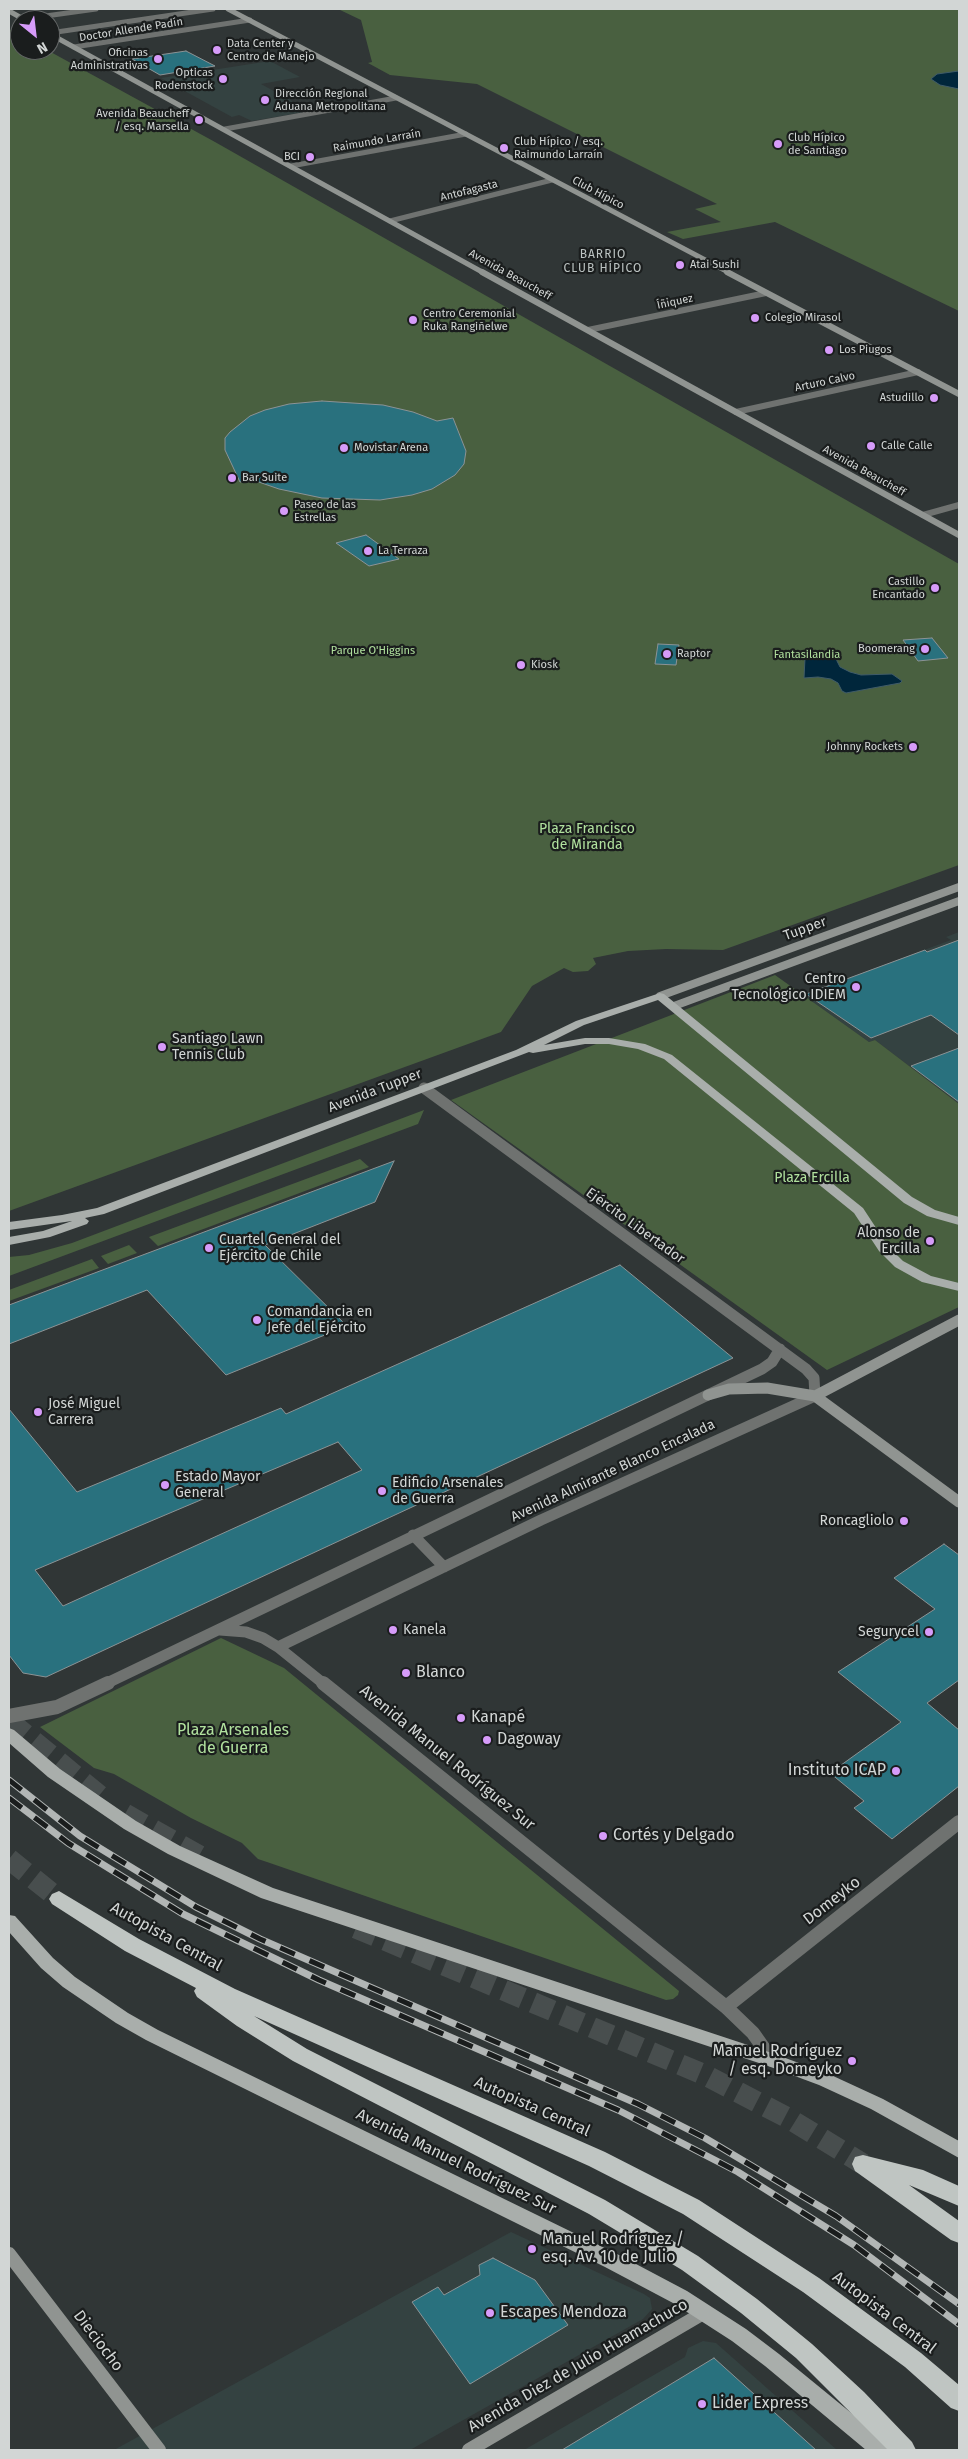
<!DOCTYPE html>
<html>
<head>
<meta charset="utf-8">
<style>
	body { margin:0 }
	#map { position:relative; width:968px; height:2459px; overflow:hidden; background:#303636; font-family:"Fira Sans",sans-serif }
	canvas { display:block }
	.frame { position:absolute; inset:0; border:10px solid #d2d6d5; pointer-events:none }
	.north { position:absolute; left:10px; top:10px; width:50px; height:50px; box-sizing:border-box; background:#1a1d1d; border:1px solid #646767; border-radius:50%; rotate:151deg; font-size:14px; font-weight:700; line-height:20px; text-align:center; color:#d2d6d5 }
	.north::after { content:''; display:block; margin:auto; width:18px; height:22px; background:#d69bf9; clip-path:polygon(50% 0,100% 100%,50% 72%,0 100%) }
</style>
</head>
<body>
<div id="map">
<canvas width="968" height="2459"></canvas>
<div class="frame"></div>
<div class="north">N</div>
</div>
<script>
const g = document.querySelector('canvas').getContext('2d');
g.lineJoin = 'round';
function fill(path, color) {
  g.fillStyle = color;
  g.fill(path, 'evenodd');
}
function shape(rows) {
  const path = new Path2D();
  for (const r of rows) {
    path.moveTo(r[0], r[1]);
    for (let i = 2; i < r.length; i += 2) path.lineTo(r[i], r[i + 1]);
  }
  return path;
}
function stroke(path, color, width, dash) {
  g.strokeStyle = color;
  g.lineWidth = width;
  g.lineCap = dash ? 'butt' : 'round';
  g.setLineDash(dash || []);
  g.stroke(path);
}
function drawText(font, color, halo, rows, align = 'center') {
  g.font = font + ' "Fira Sans",sans-serif';
  g.lineWidth = 4.5;
  g.setLineDash([]);
  g.textBaseline = 'middle';
  g.strokeStyle = halo;
  g.fillStyle = color;
  for (const [text, x, y, turn = 0] of rows) {
    g.save();
    g.translate(x, y);
    g.rotate((+turn || 0) * Math.PI / 180);
    g.textAlign = isNaN(turn) ? turn : align;
    if (halo) g.strokeText(text, 0, 0);
    g.fillText(text, 0, 0);
    g.restore();
  }
}
fill(shape([
	[270,61,300,77,261,84,310,111,252,121,239,115,232,117,161,78],
	[959,932,959,1104,875,1040,869,1042,803,995,951,940,946,937],
	[511,2232,644,2294,650,2298,652,2309,643,2319,410,2450,114,2450],
	[703,2341,716,2343,837,2450,524,2450,685,2357,688,2348]
]), '#344241');
fill(shape([
	[338,9,959,9,959,311,775,222,683,239,667,232,721,222,695,209,717,204,477,84,390,75,368,63,372,62,361,20],
	[9,29,20,35,20,50,47,50,215,142,959,564,959,865,723,950,666,949,628,951,593,958,596,964,588,971,573,972,564,968,532,986,501,1032,9,1211],
	[775,975,869,1042,875,1040,959,1104,959,1307,827,1370,451,1100],
	[424,1110,418,1124,9,1276,9,1257,29,1255,72,1243],
	[360,1159,369,1167,158,1246,149,1237],
	[129,1245,137,1253,108,1264,101,1256],
	[92,1259,99,1268,9,1301,9,1290],
	[221,1638,284,1668,679,1991,678,1995,673,1999,666,2000,267,1862,258,1859,242,1843,191,1818,114,1774,94,1768,40,1727]
]), '#496040');
const water = shape([
	[959,71,959,89,940,85,931,79,937,74,959,71],
	[805,658,836,659,840,667,850,672,861,675,892,674,902,681,900,683,846,693,842,691,838,683,831,679,818,677,804,678,805,658]
]);
fill(water, '#00263b');
stroke(water, '#3f5b69', 1);
const building = shape([
	[186,51,215,66,160,75,132,59,186,51],
	[322,401,383,405,413,412,437,421,453,418,466,451,464,464,455,475,432,489,412,495,380,500,322,498,279,489,253,480,240,482,225,450,225,438,230,432,250,416,265,410,289,404,322,401],
	[366,535,399,559,369,566,336,543,366,535],
	[932,638,948,658,918,661,903,640,932,638],
	[658,644,679,645,676,665,655,664,658,644],
	[959,940,959,1035,931,1015,871,1038,806,994,925,950,927,952,959,940],
	[959,1048,959,1102,911,1066,959,1048],
	[394,1161,375,1202,265,1245,347,1326,226,1375,147,1290,9,1344,9,1305,394,1161],
	[620,1265,733,1358,46,1677,23,1673,9,1655,9,1409,77,1492,281,1408,286,1414,620,1265],
	[338,1442,362,1470,63,1606,35,1570,338,1442],
	[944,1544,959,1555,959,1680,927,1703,959,1730,959,1786,892,1839,854,1808,864,1801,830,1773,901,1722,838,1672,935,1609,894,1578,944,1544],
	[493,2258,535,2280,568,2325,470,2384,412,2302,438,2287,444,2295,480,2275,479,2265,493,2258],
	[714,2358,816,2450,562,2450,714,2358]
]);
fill(building, '#29717e');
stroke(building, '#8c9395', 1);
stroke(shape([
	[9,1721,106,1801],
	[125,1814,205,1859],
	[9,1859,59,1899],
	[356,1928,705,2075,788,2118,863,2164]
]), '#484e4e', 21, [21, 11]);
stroke(shape([
	[24,19,96,9],
	[50,33,213,9],
	[74,47,250,20],
	[225,129,396,98],
	[291,166,466,134],
	[390,221,552,180]
]), '#6f7270', 5);
stroke(shape([
	[588,330,766,293],
	[736,412,918,372],
	[923,515,959,505]
]), '#6f7270', 6);
stroke(shape([
	[413,1535,444,1567],
	[220,1630,246,1632,263,1638,278,1647,324,1684],
	[278,1647,541,1520,815,1396,814,1378,806,1369,424,1088],
	[105,1684,762,1369,772,1362,780,1349]
]), '#6f7270', 11);
stroke(shape([
	[323,1683,726,2007,753,2033,772,2060],
	[9,1716,57,1707,108,1683],
	[726,2007,959,1822]
]), '#6f7270', 14);
stroke(shape([
	[228,9,730,273],
	[9,11,25,20],
	[50,34,484,273]
]), '#909491', 5);
stroke(shape([
	[482,272,959,535],
	[727,272,959,394]
]), '#909491', 6);
stroke(shape([
	[660,996,959,887],
	[674,1006,959,901]
]), '#909491', 8);
stroke(shape([
	[708,1395,729,1389,767,1388,815,1396,959,1502],
	[815,1396,959,1320]
]), '#909491', 11);
stroke(shape([
	[9,2254,159,2450],
	[469,2450,705,2312]
]), '#909491', 14);
fill(shape([
	[660,993,664,994,912,1197,935,1210,959,1217,959,1225,927,1216,904,1203,658,1000,584,1025,544,1045,585,1038,609,1038,645,1044,672,1055,863,1208,888,1246,903,1261,931,1276,959,1283,959,1291,922,1282,895,1267,879,1251,854,1213,664,1059,638,1049,609,1044,585,1044,533,1053,529,1052,104,1214,85,1218,89,1221,87,1224,50,1237,9,1245,9,1237,43,1231,72,1221,9,1230,9,1222,62,1215,97,1208,516,1050,576,1021,660,993],
	[9,1728,14,1730,60,1769,136,1821,180,1846,273,1888,772,2053,831,2075,883,2099,959,2141,959,2158,871,2109,819,2085,768,2066,261,1898,168,1854,124,1829,48,1777,9,1743,9,1728],
	[9,1915,15,1916,53,1958,75,1977,128,2013,158,2030,619,2255,687,2291,746,2329,779,2354,888,2443,891,2450,866,2450,765,2366,732,2341,673,2303,605,2267,146,2040,116,2023,63,1987,41,1968,9,1932,9,1915]
]), '#a9aeab');
fill(shape([
	[59,1891,139,1939,235,1989,605,2152,699,2200,819,2278,921,2353,959,2385,959,2411,951,2408,905,2367,803,2292,683,2214,589,2166,254,2016,307,2049,605,2200,698,2256,757,2299,812,2344,864,2392,912,2442,916,2450,888,2450,796,2358,741,2313,682,2270,589,2214,293,2061,237,2026,197,1997,194,1991,196,1988,125,1951,52,1904,49,1899,52,1894,59,1891],
	[863,2155,923,2170,959,2186,959,2206,909,2185,959,2221,959,2243,951,2240,855,2171,852,2164,855,2157,863,2155]
]), '#bfc5c2');
const rail = shape([
	[9,1780,80,1836,196,1907,260,1939,638,2104,705,2138,836,2216,959,2304],
	[9,1798,68,1843,183,1914,319,1980,618,2110,738,2172,854,2245,959,2324]
]);
stroke(rail, '#b2b6b5', 7);
stroke(rail, '#1a1d1d', 5, [16]);
for (const [x, y, r, color] of [
	[217,50,5,"#d69bf9"],
	[158,59,5,"#d69bf9"],
	[223,79,5,"#d69bf9"],
	[265,100,5,"#d69bf9"],
	[199,120,5,"#d69bf9"],
	[778,144,5,"#d69bf9"],
	[504,148,5,"#d69bf9"],
	[310,157,5,"#d69bf9"],
	[680,265,5,"#d69bf9"],
	[755,318,5,"#d69bf9"],
	[413,320,5,"#d69bf9"],
	[829,350,5,"#d69bf9"],
	[934,398,5,"#d69bf9"],
	[871,446,5,"#d69bf9"],
	[344,448,5,"#d69bf9"],
	[232,478,5,"#d69bf9"],
	[284,511,5,"#d69bf9"],
	[368,551,5,"#d69bf9"],
	[935,588,5,"#d69bf9"],
	[925,649,5,"#d69bf9"],
	[667,654,5,"#d69bf9"],
	[521,665,5,"#d69bf9"],
	[913,747,5,"#d69bf9"],
	[856,987,5,"#d69bf9"],
	[162,1047,5,"#d69bf9"],
	[930,1241,5,"#d69bf9"],
	[209,1248,5,"#d69bf9"],
	[257,1320,5,"#d69bf9"],
	[38,1412,5,"#d69bf9"],
	[165,1485,5,"#d69bf9"],
	[382,1491,5,"#d69bf9"],
	[904,1521,5,"#d69bf9"],
	[393,1630,5,"#d69bf9"],
	[929,1632,5,"#d69bf9"],
	[406,1673,5,"#d69bf9"],
	[461,1718,5,"#d69bf9"],
	[487,1740,5,"#d69bf9"],
	[896,1771,5,"#d69bf9"],
	[603,1836,5,"#d69bf9"],
	[852,2061,5,"#d69bf9"],
	[532,2249,5,"#d69bf9"],
	[490,2313,5,"#d69bf9"],
	[702,2404,5,"#d69bf9"]
]) {
  const dot = new Path2D();
  dot.arc(x, y, r, 0, 2 * Math.PI);
  g.fillStyle = color;
  g.fill(dot);
  stroke(dot, '#1a1d1d', 2);
}
drawText('11px', '#d2d6d5', '#1a1d1d', [
	["Doctor Allende Padín",131,30,-9],
	["Raimundo Larraín",377,141,-10],
	["Antofagasta",469,191,-14],
	["Club Hípico",598,193,28],
	["Avenida Beaucheff",510,275,29],
	["Íñiquez",675,302,-12],
	["Arturo Calvo",825,382,-12],
	["Avenida Beaucheff",864,471,29]
]);
drawText('11px', '#d2d6d5', '#1a1d1d', [
	["Data Center y",227,44],
	["Centro de Manejo",227,57],
	["Oficinas",148,53,"right"],
	["Administrativas",148,66,"right"],
	["Opticas",213,73,"right"],
	["Rodenstock",213,86,"right"],
	["Dirección Regional",275,94],
	["Aduana Metropolitana",275,107],
	["Avenida Beaucheff",189,114,"right"],
	["/ esq. Marsella",189,127,"right"],
	["Club Hípico",788,138],
	["de Santiago",788,151],
	["Club Hípico / esq.",514,142],
	["Raimundo Larraín",514,155],
	["BCI",300,157,"right"],
	["Atai Sushi",690,265],
	["Centro Ceremonial",423,314],
	["Ruka Rangiñelwe",423,327],
	["Colegio Mirasol",765,318],
	["Los Piugos",839,350],
	["Astudillo",924,398,"right"],
	["Calle Calle",881,446],
	["Movistar Arena",354,448],
	["Bar Suite",242,478],
	["Paseo de las",294,505],
	["Estrellas",294,518],
	["La Terraza",378,551],
	["Castillo",925,582,"right"],
	["Encantado",925,595,"right"],
	["Boomerang",915,649,"right"],
	["Raptor",677,654],
	["Kiosk",531,665],
	["Johnny Rockets",903,747,"right"]
], 'left');
drawText('11px', '#b1e19e', '#1a1d1d', [
	["Parque O'Higgins",373,651],
	["Fantasilandia",807,655]
]);
g.letterSpacing = '1px';
drawText('12px', '#bcc3c2', '#1a1d1d', [
	["BARRIO",603,255],
	["CLUB HÍPICO",603,269]
]);
g.letterSpacing = '0px';
drawText('14px', '#b1e19e', '#1a1d1d', [
	["Plaza Francisco",587,829],
	["de Miranda",587,845],
	["Plaza Ercilla",812,1178]
]);
drawText('14px', '#d2d6d5', '#1a1d1d', [
	["Tupper",805,929,-20],
	["Avenida Tupper",375,1091,-21],
	["Ejército Libertador",635,1226,36],
	["Avenida Almirante Blanco Encalada",613,1471,-25]
]);
drawText('14px', '#d2d6d5', '#1a1d1d', [
	["Centro",846,979,"right"],
	["Tecnológico IDIEM",846,995,"right"],
	["Santiago Lawn",172,1039],
	["Tennis Club",172,1055],
	["Alonso de",920,1233,"right"],
	["Ercilla",920,1249,"right"],
	["Cuartel General del",219,1240],
	["Ejército de Chile",219,1256],
	["Comandancia en",267,1312],
	["Jefe del Ejército",267,1328],
	["José Miguel",48,1404],
	["Carrera",48,1420],
	["Estado Mayor",175,1477],
	["General",175,1493],
	["Edificio Arsenales",392,1483],
	["de Guerra",392,1499],
	["Roncagliolo",894,1521,"right"],
	["Kanela",403,1630],
	["Segurycel",919,1632,"right"]
], 'left');
drawText('16px', '#d2d6d5', '#1a1d1d', [
	["Blanco",416,1673],
	["Kanapé",471,1718],
	["Dagoway",497,1740],
	["Instituto ICAP",886,1771,"right"],
	["Cortés y Delgado",613,1836],
	["Manuel Rodríguez",842,2052,"right"],
	["/ esq. Domeyko",842,2070,"right"],
	["Manuel Rodríguez /",542,2240],
	["esq. Av. 10 de Julio",542,2258],
	["Escapes Mendoza",500,2313],
	["Lider Express",712,2404]
], 'left');
drawText('16px', '#b1e19e', '#1a1d1d', [
	["Plaza Arsenales",233,1731],
	["de Guerra",233,1749]
]);
drawText('16px', '#d2d6d5', '#1a1d1d', [
	["Avenida Manuel Rodríguez Sur",447,1758,39],
	["Domeyko",832,1901,-38],
	["Autopista Central",166,1937,29],
	["Autopista Central",532,2107,24],
	["Avenida Manuel Rodríguez Sur",456,2162,26],
	["Autopista Central",884,2313,37],
	["Dieciocho",98,2341,53],
	["Avenida Diez de Julio Huamachuco",578,2366,-30]
]);
</script>
</body>
</html>
